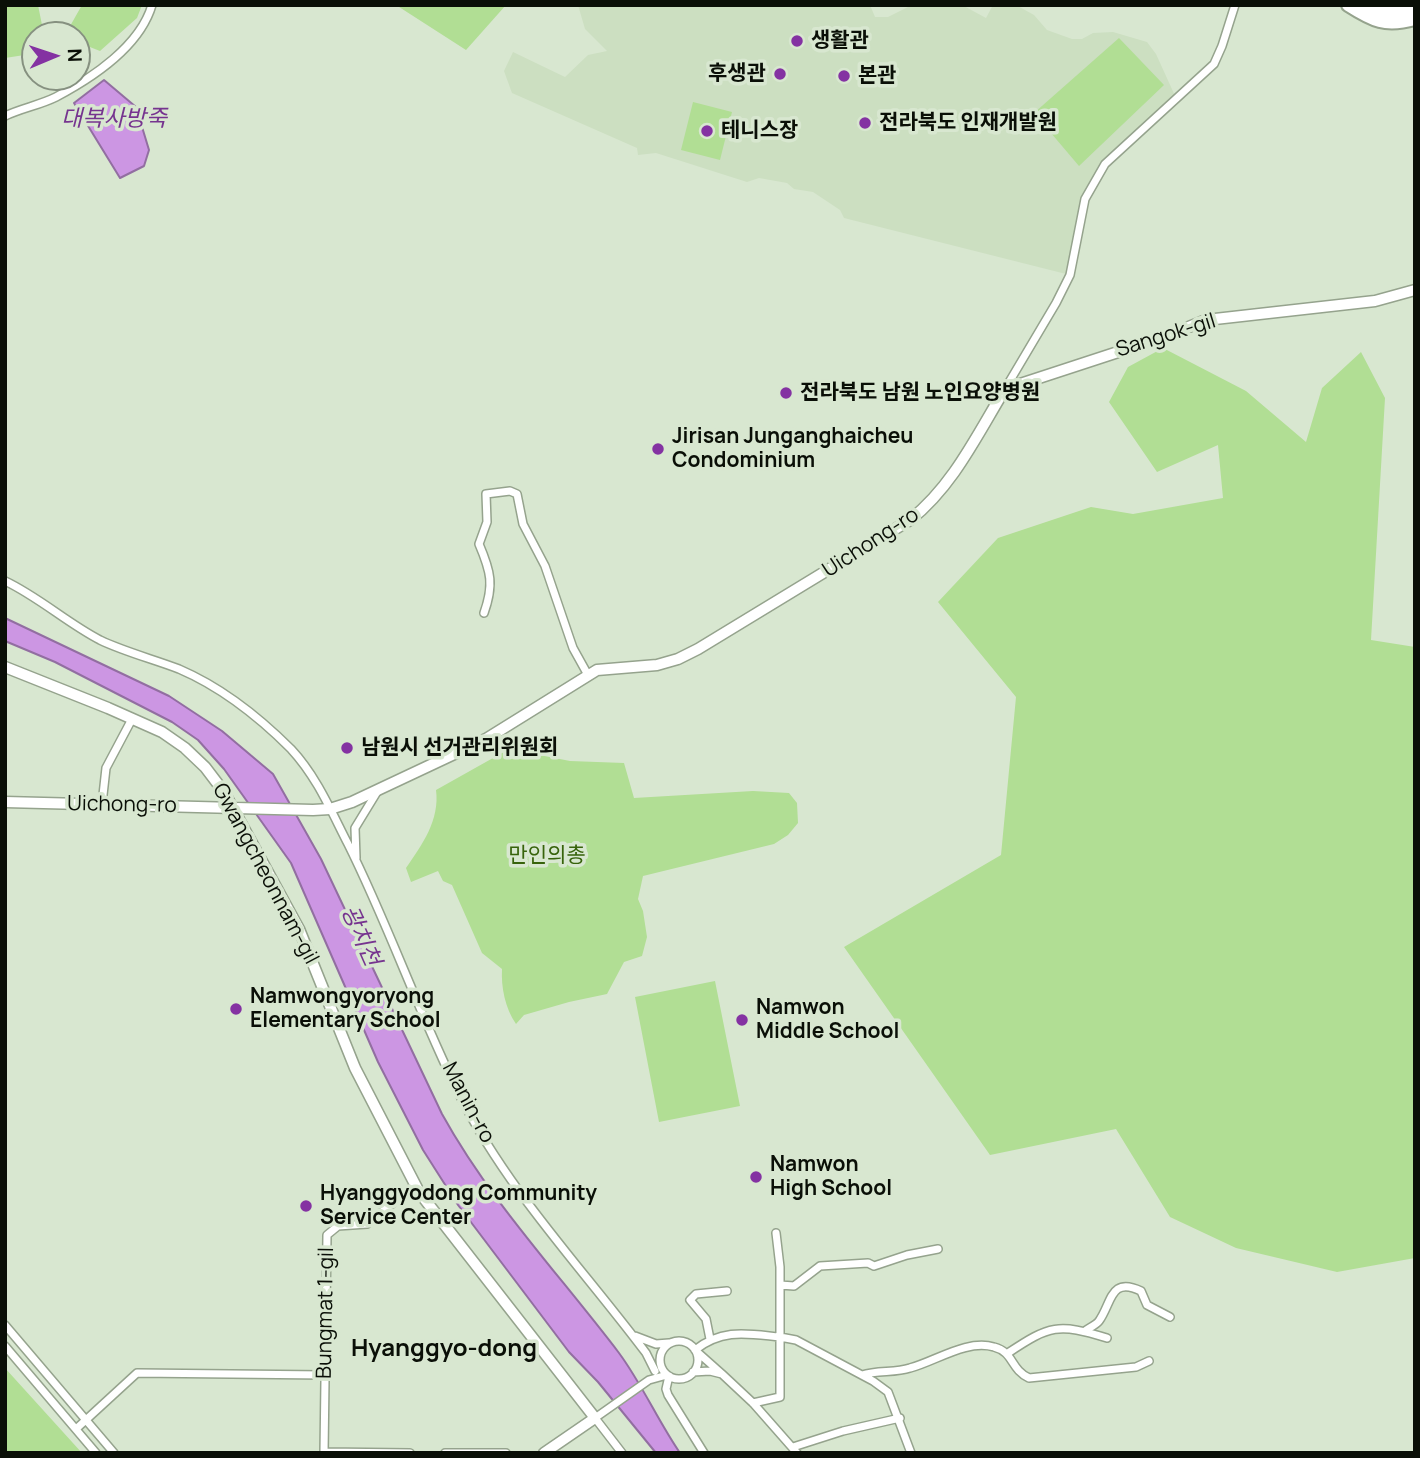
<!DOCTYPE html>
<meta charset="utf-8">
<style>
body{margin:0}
#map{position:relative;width:1420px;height:1458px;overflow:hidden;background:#d8e7d0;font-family:Manrope,sans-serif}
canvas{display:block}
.frame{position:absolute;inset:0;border:7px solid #0a0f07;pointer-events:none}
.north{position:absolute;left:21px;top:21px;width:70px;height:70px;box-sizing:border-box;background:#d8e7d0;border:2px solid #869180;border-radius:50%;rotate:88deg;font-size:19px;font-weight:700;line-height:28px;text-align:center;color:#0a0f07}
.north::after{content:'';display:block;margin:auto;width:24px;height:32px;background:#8432a2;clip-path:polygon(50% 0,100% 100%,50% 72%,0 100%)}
</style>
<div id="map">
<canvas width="1420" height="1458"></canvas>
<div class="frame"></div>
<div class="north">N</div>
</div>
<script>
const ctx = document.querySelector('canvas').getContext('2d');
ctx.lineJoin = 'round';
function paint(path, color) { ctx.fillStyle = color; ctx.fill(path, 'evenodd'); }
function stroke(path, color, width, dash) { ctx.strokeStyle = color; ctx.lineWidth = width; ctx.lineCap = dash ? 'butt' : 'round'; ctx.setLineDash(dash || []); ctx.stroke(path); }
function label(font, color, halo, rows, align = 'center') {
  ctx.font = font + ' Manrope,"Noto Sans KR",sans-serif'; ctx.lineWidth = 7; ctx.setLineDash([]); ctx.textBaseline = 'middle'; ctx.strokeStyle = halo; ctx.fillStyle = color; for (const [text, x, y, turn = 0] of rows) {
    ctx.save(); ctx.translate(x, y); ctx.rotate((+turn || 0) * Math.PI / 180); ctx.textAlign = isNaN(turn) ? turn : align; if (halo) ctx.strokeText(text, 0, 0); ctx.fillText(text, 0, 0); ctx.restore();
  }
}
paint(new Path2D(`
 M 578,5 L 870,5 L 875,17 L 888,17 L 912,5 L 962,5 L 986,18 L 993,5 L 1016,5 L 1034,15 L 1047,30 L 1072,39 L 1082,39 L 1093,33 L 1113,32 L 1147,42 L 1156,54 L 1176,98 L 1103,167 L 1085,199 L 1070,275 L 844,218 L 840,210 L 813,192 L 794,189 L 787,183 L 759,178 L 747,182 L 656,153 L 638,155 L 637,148 L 512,93 L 504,71 L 513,52 L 565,77 L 588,55 L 607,51 L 585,29 Z`), '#ccdfc1');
paint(new Path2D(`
 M 5,5 L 38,5 L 44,35 L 35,35 L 35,50 L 31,54 L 5,58 Z
 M 82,5 L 142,5 L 137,18 L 100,51 L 77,42 L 77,35 L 65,35 Z
 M 396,5 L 506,5 L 466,50 Z
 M 1119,38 L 1164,85 L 1079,166 L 1034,113 Z
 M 693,102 L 732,112 L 720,160 L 681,150 Z
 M 1163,348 L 1246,391 L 1306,442 L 1322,388 L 1361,352 L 1385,398 L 1371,640 L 1415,647 L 1415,1258 L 1337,1272 L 1236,1248 L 1170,1217 L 1116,1129 L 990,1155 L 844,947 L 1001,855 L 1016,697 L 938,602 L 998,538 L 1091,507 L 1133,514 L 1223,498 L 1218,445 L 1157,472 L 1109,402 L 1128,367 Z
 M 509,749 L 570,761 L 624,763 L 634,798 L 753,791 L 789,793 L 797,803 L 798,823 L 788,835 L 774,844 L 643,876 L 638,899 L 643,911 L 647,937 L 642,956 L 624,962 L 607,994 L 569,1002 L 524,1015 L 516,1024 C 505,1008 501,987 502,969 L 482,953 L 452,885 L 443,881 L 438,871 L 411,882 L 406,868 C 422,845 440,820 436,790 Z
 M 715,981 L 740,1106 L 659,1122 L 635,997 Z
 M 5,1368 L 82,1453 L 5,1453 Z`), '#b1de94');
const water = new Path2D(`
 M 104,80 L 136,107 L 149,150 L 144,166 L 120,178 L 74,103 Z
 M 5,618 L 169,696 L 222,731 L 273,774 L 321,859 L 442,1114 C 490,1201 559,1274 619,1353 C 642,1384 658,1421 680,1453 L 656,1453 L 598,1382 L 569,1352 L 458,1205 L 423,1150 L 378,1062 L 291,863 L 224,769 L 198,740 L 172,722 L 55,662 L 5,641 Z`);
paint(water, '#cc96e3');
stroke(water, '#926ea1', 2);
const street = new Path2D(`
 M 5,116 C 22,108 40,105 56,97 C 92,78 140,46 152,5
 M 1005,389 L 1056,303 L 1070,275 L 1085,199 L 1105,164 L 1214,64 L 1222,46 L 1235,5
 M 5,581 C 39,597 67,623 100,640 C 125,652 153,659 179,669 C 221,687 259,717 291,749 C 317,777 331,811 348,844 C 389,926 419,1014 460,1096 C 508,1191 583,1269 646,1353 L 655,1371
 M 484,613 C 494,585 491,572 479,544 L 487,522 L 486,494 L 510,491 L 517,494 L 523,524 L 545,566 L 573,648 L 588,675
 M 102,804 L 106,768 L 132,719
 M 356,858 L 355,828 L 377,792
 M 780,1285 L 794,1286 L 820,1266 L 868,1263 L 874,1266 L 907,1255 L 938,1249
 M 5,1325 L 114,1453
 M 1085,1331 C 1089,1328 1096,1325 1099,1321 C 1112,1303 1110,1276 1141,1291 L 1147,1305 L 1170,1317
 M 635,1336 L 656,1344 L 669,1343
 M 710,1339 L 706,1319 L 690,1300 L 696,1294 L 727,1291
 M660 1360a19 19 0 1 1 38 0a19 19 0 1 1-38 0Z
 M 5,1346 L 96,1453
 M 1008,1353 C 1050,1325 1058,1323 1107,1338
 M 693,1372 L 710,1371 L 722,1374 L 695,1350 C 723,1328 748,1334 780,1337 L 780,1267 L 776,1233
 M 722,1374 L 753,1403 L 797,1453
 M 862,1375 C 878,1370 895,1373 910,1368 C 936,1361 967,1339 994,1347 C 1014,1352 1010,1369 1029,1378 L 1136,1367 L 1149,1361
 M 669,1376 L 666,1389 L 668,1395 L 704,1453
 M 753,1403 L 780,1397 L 780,1337 L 796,1340 L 873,1381 L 888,1392 L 911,1453
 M 76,1429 L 137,1373 L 325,1375
 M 793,1447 L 843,1431 L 900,1418
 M 324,1452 L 410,1453
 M 324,1453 L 327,1235 L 338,1226 L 367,1224 L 415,1185
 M 445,1453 L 506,1453
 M 622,1453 L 595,1418 L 649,1380 L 667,1375`);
const secondary = new Path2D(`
 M 5,667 L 108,708 L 162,732 L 185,748 L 205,767 L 224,792 L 299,929 L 355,1068 L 419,1192 L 595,1418 L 544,1453
 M 5,802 L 313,810 L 330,809 L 352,802 L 486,739 L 597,670 L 657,665 L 678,659 L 698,649 L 910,520 C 953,486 977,435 1005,389 L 1164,337 L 1206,320 L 1375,301 L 1415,290`);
const highway = new Path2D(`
 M 1348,5 C 1373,21 1385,27 1415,19
 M 1364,5 L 1389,13 L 1415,7`);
stroke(street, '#95a38d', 10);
stroke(secondary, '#95a38d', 13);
stroke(highway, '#95a38d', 16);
stroke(street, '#fff', 7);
stroke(secondary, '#fff', 10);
stroke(highway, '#fff', 12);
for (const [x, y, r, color] of [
 [797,41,7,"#8432a2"],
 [780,74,7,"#8432a2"],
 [844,76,7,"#8432a2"],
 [865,123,7,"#8432a2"],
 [707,131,7,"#8432a2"],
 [786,393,7,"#8432a2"],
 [658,449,7,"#8432a2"],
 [347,748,7,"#8432a2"],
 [236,1009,7,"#8432a2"],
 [742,1020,7,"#8432a2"],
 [756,1177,7,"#8432a2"],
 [306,1206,7,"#8432a2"]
]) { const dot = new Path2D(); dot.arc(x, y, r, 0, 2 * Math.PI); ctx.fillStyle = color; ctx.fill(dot); stroke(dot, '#d8e7d0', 2.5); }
label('bold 21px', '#0a0f07', '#d8e7d0', [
 ["생활관",811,41],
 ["후생관",766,74,"right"],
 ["본관",858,76],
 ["전라북도 인재개발원",879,123],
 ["테니스장",721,131],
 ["전라북도 남원 노인요양병원",800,393],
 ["Jirisan Junganghaicheu",672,437],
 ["Condominium",672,461],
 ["남원시 선거관리위원회",361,748],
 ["Namwongyoryong",250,997],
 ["Elementary School",250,1021],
 ["Namwon",756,1008],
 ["Middle School",756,1032],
 ["Namwon",770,1165],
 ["High School",770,1189],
 ["Hyanggyodong Community",320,1194],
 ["Service Center",320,1218]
], 'left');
label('21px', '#0a0f07', '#d8e7d0', [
 ["Sangok-gil",1166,336,-17],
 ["Uichong-ro",871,543,-33],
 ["Uichong-ro",122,805,1],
 ["Gwangcheonnam-gil",265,874,62],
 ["Manin-ro",468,1103,62],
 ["Bungmat 1-gil",326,1313,-89]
]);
label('21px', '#37630b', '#d8e7d0', [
 ["만인의총",547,856]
]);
label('italic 23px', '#76348f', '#d8e7d0', [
 ["대복사방죽",114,120],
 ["광치천",360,936,66]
]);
label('bold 24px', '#0a0f07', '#d8e7d0', [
 ["Hyanggyo-dong",444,1349]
]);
</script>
